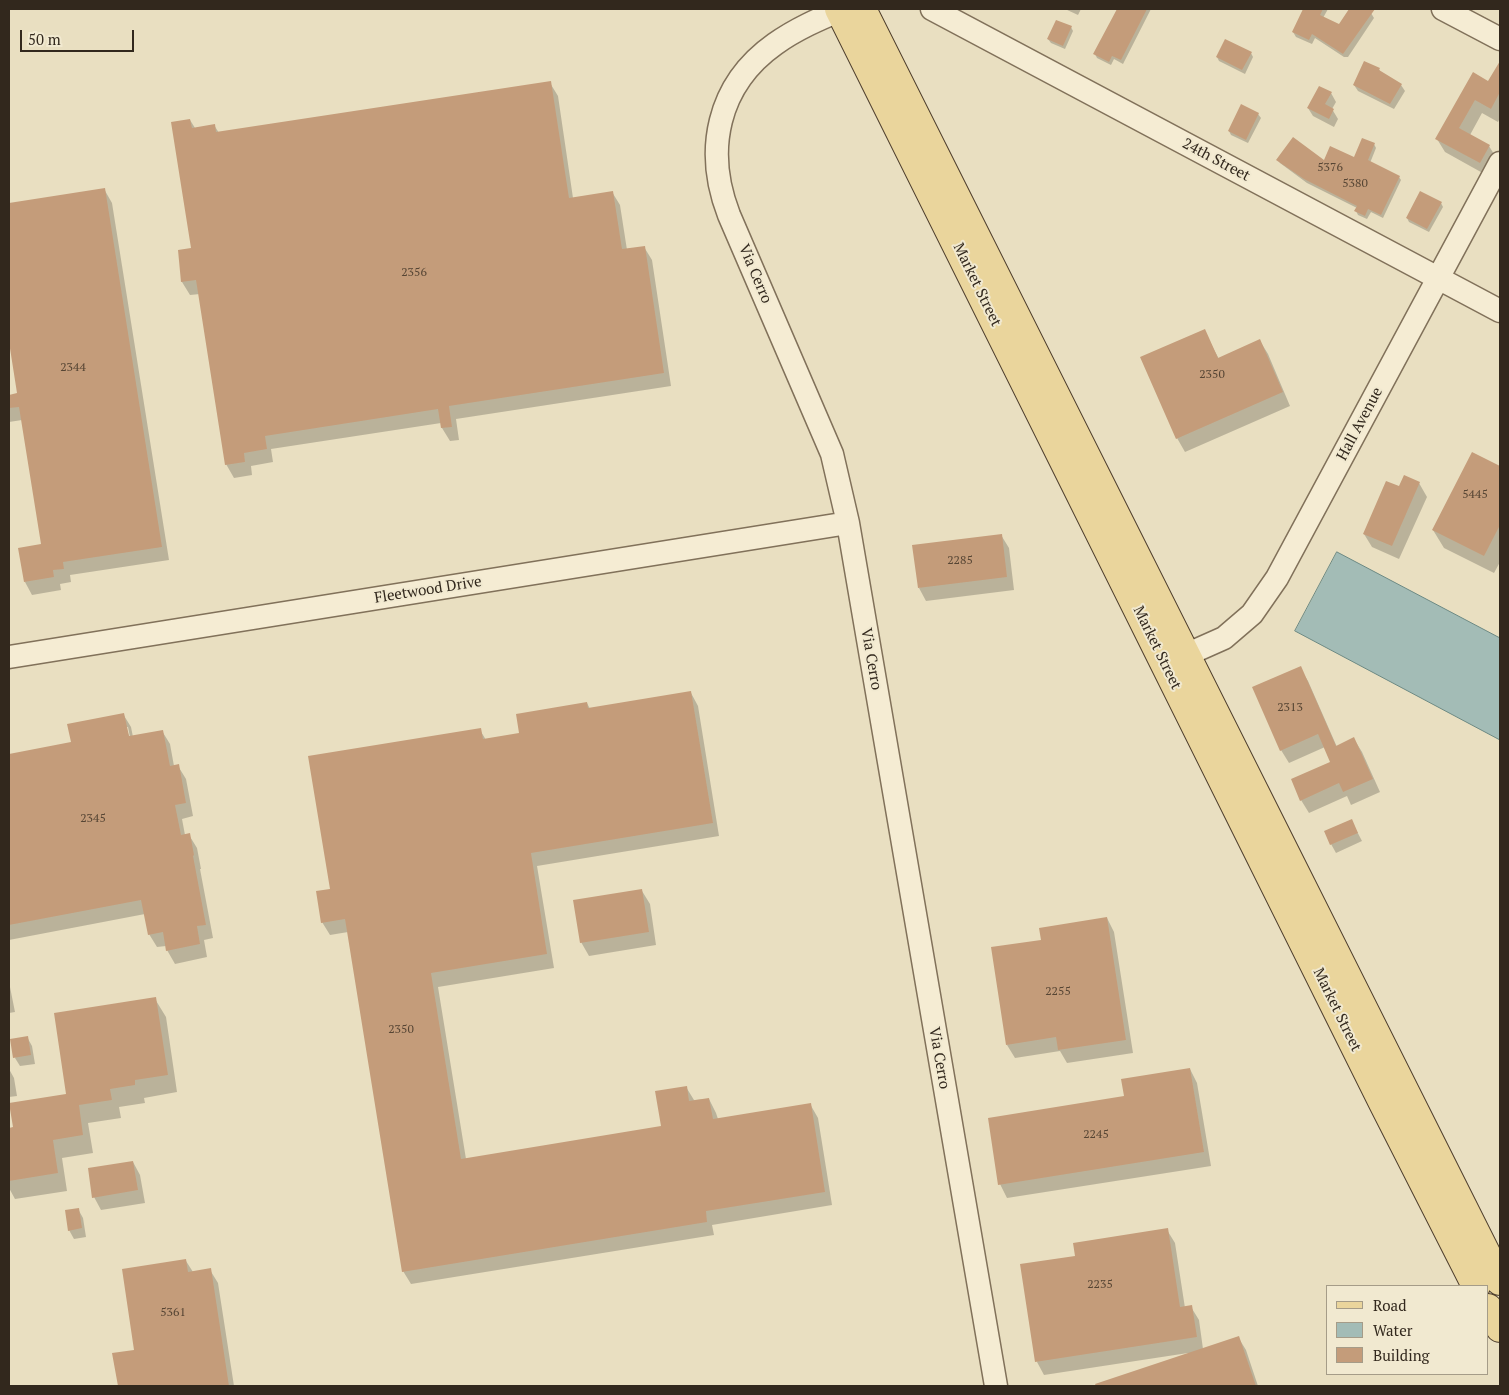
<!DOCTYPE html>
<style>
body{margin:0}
#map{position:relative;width:1509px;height:1395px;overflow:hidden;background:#e9dfc1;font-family:"PT Serif",serif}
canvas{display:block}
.frame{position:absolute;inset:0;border:10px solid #32281d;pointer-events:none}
.legend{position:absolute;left:1326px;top:1285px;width:162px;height:90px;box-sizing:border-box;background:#f1e9d0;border:1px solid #a59c88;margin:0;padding:6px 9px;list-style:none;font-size:15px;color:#32281d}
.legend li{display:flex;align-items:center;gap:10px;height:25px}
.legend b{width:25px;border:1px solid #a59c88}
.scale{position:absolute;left:20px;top:30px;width:114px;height:22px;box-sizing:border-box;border:2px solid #32281d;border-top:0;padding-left:6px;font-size:15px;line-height:18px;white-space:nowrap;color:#32281d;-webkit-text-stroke:4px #f1e9d0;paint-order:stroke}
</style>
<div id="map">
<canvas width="1509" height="1395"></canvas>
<div class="frame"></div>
<ul class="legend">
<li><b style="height:6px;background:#ead59c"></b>Road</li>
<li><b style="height:14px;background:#a3bcb6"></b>Water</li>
<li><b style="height:14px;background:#c49c7a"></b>Building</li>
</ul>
<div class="scale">50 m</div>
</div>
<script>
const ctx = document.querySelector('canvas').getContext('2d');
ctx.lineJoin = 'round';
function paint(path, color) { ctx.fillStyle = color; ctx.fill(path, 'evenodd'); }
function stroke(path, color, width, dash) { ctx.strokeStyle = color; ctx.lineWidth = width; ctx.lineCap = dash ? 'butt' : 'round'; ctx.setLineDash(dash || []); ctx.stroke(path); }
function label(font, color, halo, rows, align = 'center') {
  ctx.font = font + ' "PT Serif",serif'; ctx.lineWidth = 4; ctx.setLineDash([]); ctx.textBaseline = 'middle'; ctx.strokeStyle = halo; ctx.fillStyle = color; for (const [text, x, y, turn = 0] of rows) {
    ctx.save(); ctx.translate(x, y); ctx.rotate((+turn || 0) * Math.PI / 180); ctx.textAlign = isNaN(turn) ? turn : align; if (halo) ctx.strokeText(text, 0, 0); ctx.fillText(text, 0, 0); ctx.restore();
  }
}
const water = new Path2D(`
 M 1337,552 L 1500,638 L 1500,740 L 1295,631 Z`);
paint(water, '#a3bcb6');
stroke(water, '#6c8983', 1);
paint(new Path2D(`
 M 1065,9 L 1081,9 L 1078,15 Z
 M 1118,9 L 1130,9 L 1133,10 L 1133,9 L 1151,9 L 1123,64 L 1114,59 L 1111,65 L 1097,58 L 1095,54 Z
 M 1304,9 L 1328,9 L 1323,18 L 1339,26 L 1351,9 L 1365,9 L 1371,13 L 1374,18 L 1348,57 L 1344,57 L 1315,38 L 1312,44 L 1296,37 L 1293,32 Z
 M 1071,27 L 1073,31 L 1065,49 L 1051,43 L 1048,39 Z
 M 1251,53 L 1253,57 L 1245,74 L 1219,61 L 1217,57 Z
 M 1379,69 L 1381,73 L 1401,85 L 1405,91 L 1394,109 L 1358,91 L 1354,85 Z
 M 1495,72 L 1500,75 L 1500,118 L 1498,122 L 1482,113 L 1470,135 L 1489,146 L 1497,159 L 1488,176 L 1445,152 L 1437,139 L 1488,83 Z
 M 550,83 L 558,96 L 573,198 L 612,192 L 620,205 L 627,250 L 644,247 L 652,260 L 671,386 L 456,419 L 459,440 L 450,441 L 442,428 L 441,423 L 271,449 L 273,462 L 251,466 L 252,475 L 234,478 L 226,464 L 200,294 L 190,295 L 182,282 L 179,251 L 192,249 L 190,120 L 195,128 L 214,125 L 219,133 Z
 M 1331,93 L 1336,102 L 1332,109 L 1338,119 L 1334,127 L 1313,116 L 1308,108 Z
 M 1242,106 L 1258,114 L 1261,118 L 1248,143 L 1231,135 L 1229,131 Z
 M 1374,144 L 1376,148 L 1370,163 L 1399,177 L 1401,180 L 1383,218 L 1371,212 L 1367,219 L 1358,215 L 1356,211 L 1357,208 L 1307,183 L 1280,163 L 1278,160 L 1324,161 L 1355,159 Z
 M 104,189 L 112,203 L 169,560 L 70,575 L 71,582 L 60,584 L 61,590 L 32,595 L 25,582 L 42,545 L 22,420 L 9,422 L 9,396 L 18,394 L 9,334 L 9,204 Z
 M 1441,203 L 1443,207 L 1429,232 L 1409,222 L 1407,218 Z
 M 1204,331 L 1219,359 L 1260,341 L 1268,354 L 1290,406 L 1185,452 L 1177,438 Z
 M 1473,453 L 1500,467 L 1500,562 L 1494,573 L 1444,548 L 1433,530 Z
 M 1419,483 L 1427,497 L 1399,559 L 1372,547 L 1364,534 Z
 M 1001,535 L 1009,548 L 1014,590 L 926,601 L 919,588 Z
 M 1300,668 L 1308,681 L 1337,747 L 1354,739 L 1362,752 L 1380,792 L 1351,805 L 1347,796 L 1309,813 L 1301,800 L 1332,762 L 1325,747 L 1289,763 L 1281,750 Z
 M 691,693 L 698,706 L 719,836 L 537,866 L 554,968 L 438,987 L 466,1159 L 663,1127 L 686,1087 L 694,1100 L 709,1099 L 716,1113 L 718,1119 L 810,1104 L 818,1118 L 832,1205 L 712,1225 L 714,1235 L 411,1284 L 403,1271 L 348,932 L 330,935 L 322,922 L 331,890 L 480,730 L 486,740 L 520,734 L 587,703 L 590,709 Z
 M 123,714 L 131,727 L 133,737 L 162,731 L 170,744 L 174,766 L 178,766 L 186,779 L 193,816 L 182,819 L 185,835 L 189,835 L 197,848 L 201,869 L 200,869 L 213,938 L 204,940 L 207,957 L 175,964 L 167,950 L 166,946 L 157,947 L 149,934 L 145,914 L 9,940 L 9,755 L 72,743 ZM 126,727 L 128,727 L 131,742 Z
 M 1351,820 L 1362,841 L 1336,853 L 1331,844 Z
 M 642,891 L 650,904 L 656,945 L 589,956 L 581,942 Z
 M 1107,918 L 1114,932 L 1133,1053 L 1067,1063 L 1060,1051 L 1015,1058 L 1007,1045 Z
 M 9,982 L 15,1012 L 9,1013 Z
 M 155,999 L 166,1017 L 177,1092 L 144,1098 L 145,1103 L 119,1107 L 121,1118 L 88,1123 L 93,1153 L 62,1158 L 67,1191 L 15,1199 L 9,1188 L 9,1129 L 14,1128 L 68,1095 Z
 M 27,1037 L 32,1046 L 35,1064 L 20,1066 L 15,1058 Z
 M 9,1069 L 14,1078 L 17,1096 L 9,1097 Z
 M 1190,1069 L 1197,1083 L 1211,1166 L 1007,1198 L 1000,1184 L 1125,1097 Z
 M 133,1162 L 140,1175 L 145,1203 L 101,1210 L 94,1197 Z
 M 78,1209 L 83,1218 L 86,1237 L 74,1239 L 69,1230 Z
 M 1167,1230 L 1175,1243 L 1185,1308 L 1191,1307 L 1199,1320 L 1203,1349 L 1238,1337 L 1246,1350 L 1258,1386 L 1114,1386 L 1112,1380 L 1188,1354 L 1188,1353 L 1044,1375 L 1037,1362 L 1076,1257 Z
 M 186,1261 L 193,1272 L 210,1270 L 218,1283 L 234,1386 L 119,1386 L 114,1354 L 136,1351 Z`), '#0003');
paint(new Path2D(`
 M 1117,9 L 1147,9 L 1121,60 L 1112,56 L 1109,62 L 1093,54 Z
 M 1303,9 L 1323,9 L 1320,15 L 1339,24 L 1349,9 L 1375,9 L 1343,54 L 1312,34 L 1309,40 L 1292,32 Z
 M 1056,20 L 1072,26 L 1063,46 L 1047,39 Z
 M 1225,39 L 1252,52 L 1242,70 L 1216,57 Z
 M 1364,61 L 1380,68 L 1379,70 L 1402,84 L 1390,104 L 1353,85 Z
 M 1500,61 L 1500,92 L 1491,109 L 1475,100 L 1459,128 L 1490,145 L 1480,163 L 1435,139 L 1473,72 L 1488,81 Z
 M 551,81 L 569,198 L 613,191 L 622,249 L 645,246 L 664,373 L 449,406 L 452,427 L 441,428 L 438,409 L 265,436 L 267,449 L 244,453 L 245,462 L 225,465 L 196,280 L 181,282 L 178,250 L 191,248 L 171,122 L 190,119 L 192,128 L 215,124 L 216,132 Z
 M 1319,86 L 1332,92 L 1325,104 L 1334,109 L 1329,119 L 1307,108 Z
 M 1241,104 L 1259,113 L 1246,140 L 1228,131 Z
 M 1293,137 L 1324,160 L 1330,146 L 1354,157 L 1362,138 L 1375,143 L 1368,160 L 1400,176 L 1381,215 L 1368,209 L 1365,216 L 1354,211 L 1357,206 L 1304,179 L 1276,160 Z
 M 105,188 L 162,547 L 63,562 L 64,569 L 53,570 L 54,577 L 24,582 L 18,548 L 41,544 L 19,407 L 9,408 L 9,395 L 17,393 L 9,342 L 9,203 Z
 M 1420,191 L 1442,202 L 1427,229 L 1406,218 Z
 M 1205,329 L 1218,358 L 1260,339 L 1283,392 L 1176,439 L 1140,357 Z
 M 1472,452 L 1500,466 L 1500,525 L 1484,556 L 1432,530 Z
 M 1404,475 L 1420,482 L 1392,546 L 1363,534 L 1386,481 L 1399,486 Z
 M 1002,534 L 1007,577 L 918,588 L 912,545 Z
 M 1301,666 L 1336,746 L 1354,737 L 1373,779 L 1343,792 L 1339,783 L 1300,801 L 1291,779 L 1330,762 L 1318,734 L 1280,751 L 1252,687 Z
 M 691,691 L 713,823 L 531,853 L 547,954 L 431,973 L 461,1159 L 661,1126 L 655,1091 L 687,1086 L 689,1101 L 709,1098 L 713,1119 L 811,1103 L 825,1192 L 706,1211 L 707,1222 L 402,1272 L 345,919 L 321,923 L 316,891 L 330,889 L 308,756 L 481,728 L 483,739 L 519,733 L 516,714 L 587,702 L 588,708 Z
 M 124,713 L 129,736 L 163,730 L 170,766 L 179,764 L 186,803 L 175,805 L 181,835 L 190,833 L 194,855 L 193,856 L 206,925 L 197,926 L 200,944 L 166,951 L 163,932 L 148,935 L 141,900 L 9,925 L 9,754 L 71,742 L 67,724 Z
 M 1352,819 L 1358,833 L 1330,845 L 1324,831 Z
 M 642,889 L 649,932 L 580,943 L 573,900 Z
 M 1107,917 L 1126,1040 L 1058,1050 L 1056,1037 L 1006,1045 L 991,947 L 1041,940 L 1039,928 Z
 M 156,997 L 168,1075 L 135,1080 L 135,1085 L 110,1089 L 112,1100 L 79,1105 L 83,1135 L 53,1140 L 58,1173 L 9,1181 L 9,1128 L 13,1127 L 9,1103 L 66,1094 L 54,1013 Z
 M 28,1036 L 31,1055 L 13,1058 L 10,1039 Z
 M 1190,1068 L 1204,1152 L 998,1185 L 988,1118 L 1124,1096 L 1121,1079 Z
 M 133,1161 L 138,1190 L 92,1198 L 88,1168 Z
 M 79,1208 L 82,1228 L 68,1231 L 65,1210 Z
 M 1168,1228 L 1180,1307 L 1192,1305 L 1197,1337 L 1035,1362 L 1020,1264 L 1075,1256 L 1073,1243 Z
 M 186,1259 L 188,1272 L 211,1268 L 229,1386 L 118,1386 L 112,1353 L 134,1350 L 122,1269 Z
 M 1239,1336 L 1256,1386 L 1096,1386 L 1095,1384 Z`), '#c49c7a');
const minor = new Path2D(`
 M 843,9 C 819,19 796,29 775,44 C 717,85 704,151 729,215 L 832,454 L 848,523 L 996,1386
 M 932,9 L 1500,311
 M 1443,9 L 1500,39
 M 9,657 L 848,523
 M 1170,662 L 1224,638 L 1252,614 L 1277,578 L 1500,163`);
const major = new Path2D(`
 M 839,9 L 1383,1103 L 1476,1286
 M 862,9 L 1500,1281
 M 1488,1308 L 1500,1328`);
stroke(minor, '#81715a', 25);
stroke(major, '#4f3f2e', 30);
stroke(minor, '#f5ecd3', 22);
stroke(major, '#ead59c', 28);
label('12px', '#564534', null, [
 ["5376",1330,168],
 ["5380",1355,184],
 ["2356",414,273],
 ["2344",73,368],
 ["2350",1212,375],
 ["5445",1475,495],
 ["2285",960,561],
 ["2313",1290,708],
 ["2345",93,819],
 ["2255",1058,992],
 ["2350",401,1030],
 ["2245",1096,1135],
 ["2235",1100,1285],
 ["5361",173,1313]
]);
label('15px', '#32281d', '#f1e9d0', [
 ["24th Street",1216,160,28],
 ["Via Cerro",755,274,67],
 ["Market Street",977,285,64],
 ["Hall Avenue",1360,424,-62],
 ["Fleetwood Drive",428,590,-9],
 ["Market Street",1157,648,64],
 ["Via Cerro",871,659,80],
 ["Market Street",1337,1010,64],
 ["Via Cerro",939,1058,80]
]);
</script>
